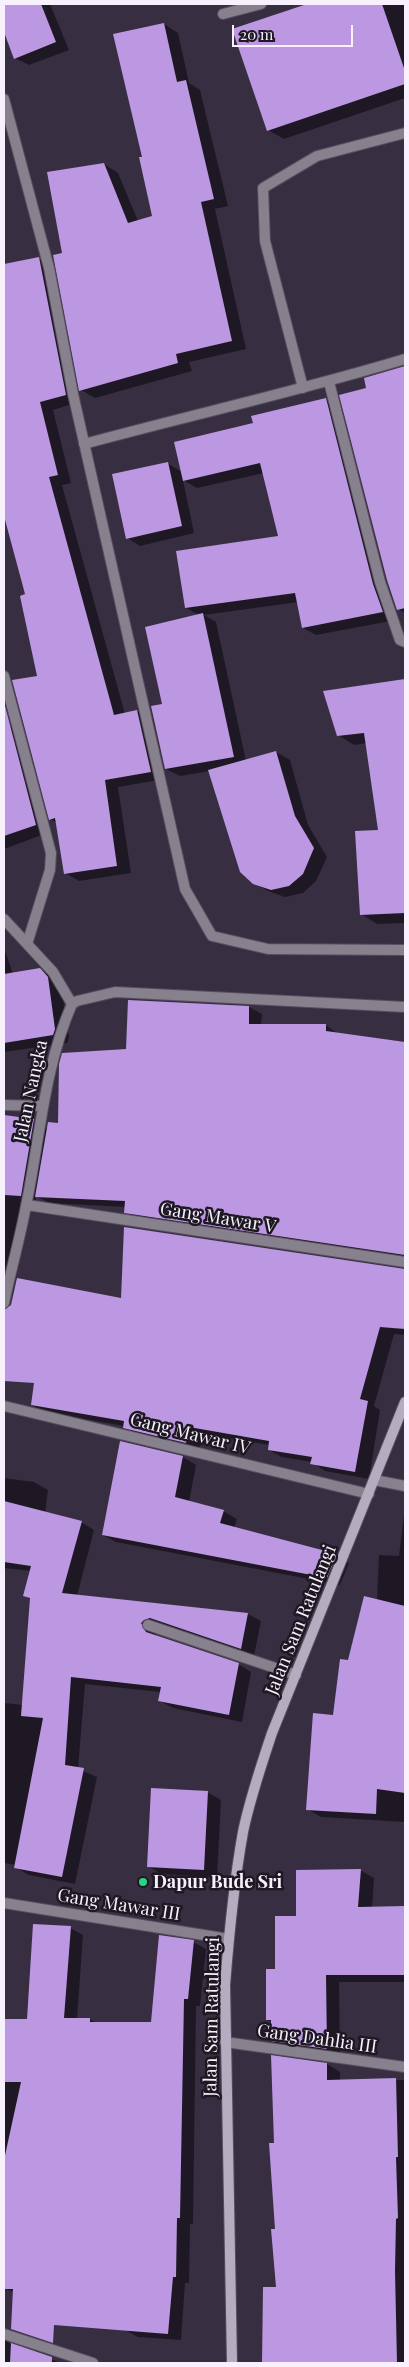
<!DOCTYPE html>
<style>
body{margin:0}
#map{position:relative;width:409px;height:2367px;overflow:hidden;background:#382e42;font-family:"Playfair Display",serif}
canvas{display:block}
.frame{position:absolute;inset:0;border:5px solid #f7f1fe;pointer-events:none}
.scale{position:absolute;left:232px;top:25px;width:121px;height:22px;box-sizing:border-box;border:2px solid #f7f1fe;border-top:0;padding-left:6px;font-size:15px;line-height:18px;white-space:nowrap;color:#f7f1fe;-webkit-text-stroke:4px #1d1822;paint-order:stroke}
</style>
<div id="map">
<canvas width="409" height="2367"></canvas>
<div class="frame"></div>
<div class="scale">20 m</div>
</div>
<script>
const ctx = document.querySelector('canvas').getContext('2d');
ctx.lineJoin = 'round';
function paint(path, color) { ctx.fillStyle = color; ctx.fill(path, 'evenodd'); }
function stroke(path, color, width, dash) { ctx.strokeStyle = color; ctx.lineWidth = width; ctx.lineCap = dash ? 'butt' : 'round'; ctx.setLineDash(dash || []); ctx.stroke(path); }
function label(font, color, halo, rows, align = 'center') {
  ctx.font = font + ' "Playfair Display",serif'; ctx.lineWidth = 5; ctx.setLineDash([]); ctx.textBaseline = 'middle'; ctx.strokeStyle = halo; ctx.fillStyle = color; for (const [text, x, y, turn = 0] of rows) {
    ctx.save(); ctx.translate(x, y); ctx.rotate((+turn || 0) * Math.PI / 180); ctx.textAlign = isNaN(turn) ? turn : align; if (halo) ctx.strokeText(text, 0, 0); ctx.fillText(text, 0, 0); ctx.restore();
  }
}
paint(new Path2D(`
 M 4,4 L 50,4 L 69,50 L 29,65 L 15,58 L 4,28 Z
 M 311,4 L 405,4 L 405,98 L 284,139 L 268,130 L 234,30 Z
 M 164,24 L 178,33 L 189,83 L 200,90 L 228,206 L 215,209 L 246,349 L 189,362 L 192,371 L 95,398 L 81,390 L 63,254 L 104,164 L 118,173 L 138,221 L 153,217 L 143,158 Z
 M 39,259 L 53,267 L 79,402 L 53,410 L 71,483 L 62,485 L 125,714 L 137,711 L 151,719 L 165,779 L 118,787 L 131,873 L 79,881 L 65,873 L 57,823 L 50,819 L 38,677 L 27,595 L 6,518 L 4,518 L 4,266 Z
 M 405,367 L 405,613 L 398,609 L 365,379 Z
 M 326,399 L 339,407 L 386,592 L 396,620 L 316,635 L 303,628 L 298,602 L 204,615 L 216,622 L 246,761 L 276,752 L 290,760 L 308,825 L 327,857 L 316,881 L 303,893 L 285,897 L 268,891 L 254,883 L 210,771 L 180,776 L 166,769 L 163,705 L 199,615 L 186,608 L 280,537 L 264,473 L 197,488 L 183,480 L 194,533 L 140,546 L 127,538 L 167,463 L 182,472 L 254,424 Z
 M 405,680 L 405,923 L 377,924 L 361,914 L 380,831 L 367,743 L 354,745 L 338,735 L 324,692 Z
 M 10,726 L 24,734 L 50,832 L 4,849 L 4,728 Z
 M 4,948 L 13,974 L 40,970 L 54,978 L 61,985 L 69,1037 L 67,1043 L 4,1052 Z
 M 249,1007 L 262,1014 L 261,1025 L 326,1025 L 338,1034 L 405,1042 L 405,1260 L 138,1219 L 126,1212 L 126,1207 L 49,1203 L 36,1196 L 35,1204 L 28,1203 L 16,1279 L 4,1277 L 4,1116 L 34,1121 L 48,1129 L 59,1125 L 127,1050 Z
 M 405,1270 L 405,1335 L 394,1334 L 374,1406 L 380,1410 L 369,1479 L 325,1471 L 312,1462 L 282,1457 L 269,1450 L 270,1445 L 202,1434 L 199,1450 L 138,1435 L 124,1426 L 45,1412 L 32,1405 L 122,1299 Z
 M 121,1443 L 183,1457 L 196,1465 L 189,1502 L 223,1511 L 237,1519 L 234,1528 L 336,1555 L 349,1563 L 340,1585 L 116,1542 L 103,1535 Z
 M 4,1478 L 34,1482 L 48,1490 L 45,1513 L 81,1522 L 94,1530 L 77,1596 L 248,1614 L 261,1621 L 254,1656 L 154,1631 L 157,1637 L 238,1664 L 251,1672 L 242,1722 L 173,1708 L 160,1701 L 161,1692 L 85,1684 L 78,1769 L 97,1777 L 75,1884 L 29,1875 L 15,1867 L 16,1865 L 4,1863 L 4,1703 L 23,1705 L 31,1599 L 25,1596 L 31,1571 L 4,1568 Z
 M 405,1507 L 405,1822 L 321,1817 L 307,1809 L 349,1661 L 377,1601 L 379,1555 L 399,1556 Z
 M 207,1792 L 221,1800 L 217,1877 L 161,1874 L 148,1866 Z
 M 360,1870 L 374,1878 L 372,1908 L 405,1908 L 405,1982 L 339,1982 L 340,2056 L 286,2049 L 272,2041 L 272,2022 L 267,2020 L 276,1970 L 298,1917 Z
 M 70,1928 L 83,1935 L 77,2019 L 89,2019 L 97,2023 L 153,2023 L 193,1942 L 206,1949 L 200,2006 L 196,2006 L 193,2224 L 190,2224 L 189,2283 L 185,2283 L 181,2340 L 138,2337 L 125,2330 L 127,2318 L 4,2289 L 4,2020 L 28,2020 Z
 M 327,2064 L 340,2072 L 340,2081 L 405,2080 L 405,2363 L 264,2363 L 264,2288 L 278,2288 L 275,2144 Z
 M 4,2339 L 12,2345 L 61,2363 L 4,2363 Z`), '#0007');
paint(new Path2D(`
 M 4,4 L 41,4 L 56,42 L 14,59 L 4,32 Z
 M 307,4 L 382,4 L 405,71 L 405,84 L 267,131 L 232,29 Z
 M 164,23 L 177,82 L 186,80 L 214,199 L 201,202 L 232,341 L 176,354 L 178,363 L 79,391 L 53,255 L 62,253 L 47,172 L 104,163 L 128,223 L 152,216 L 139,157 L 142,157 L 113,34 Z
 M 39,257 L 66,395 L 40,402 L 58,475 L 49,477 L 114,715 L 137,710 L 151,772 L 105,780 L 117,866 L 64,874 L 55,818 L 49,820 L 12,680 L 37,676 L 20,596 L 25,594 L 4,516 L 4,264 Z
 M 405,366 L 405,608 L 397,610 L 387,580 L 339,395 L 366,388 L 364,378 Z
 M 326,398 L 373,584 L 383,612 L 302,628 L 295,593 L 185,608 L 176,551 L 278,536 L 260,463 L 183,481 L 174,442 L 253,423 L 251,416 Z
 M 168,462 L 182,526 L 126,539 L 112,474 Z
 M 203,613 L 234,757 L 165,769 L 151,706 L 162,704 L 145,627 Z
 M 405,679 L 405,913 L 360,915 L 355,831 L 378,830 L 364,733 L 337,736 L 323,691 Z
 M 4,702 L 36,825 L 4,836 Z
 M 276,751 L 295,816 L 314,848 L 303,874 L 289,886 L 271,890 L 253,884 L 240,872 L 208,770 Z
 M 40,968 L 48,977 L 55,1029 L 53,1035 L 4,1043 L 4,974 Z
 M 128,1000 L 249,1006 L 249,1024 L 326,1024 L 326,1031 L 405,1042 L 405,1255 L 124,1213 L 125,1201 L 35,1197 L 48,1122 L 58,1123 L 59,1064 L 62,1053 L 126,1049 Z
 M 4,1115 L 34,1119 L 21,1196 L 4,1195 Z
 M 124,1227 L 405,1269 L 405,1329 L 380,1327 L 360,1399 L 368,1401 L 355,1472 L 310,1464 L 312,1457 L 268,1450 L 269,1441 L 189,1427 L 186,1443 L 123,1428 L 124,1421 L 31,1405 L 34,1383 L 4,1381 L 4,1310 L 11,1305 L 17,1278 L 121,1298 Z
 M 120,1441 L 183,1456 L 175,1497 L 224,1510 L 220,1523 L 337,1554 L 327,1578 L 102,1535 Z
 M 4,1501 L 82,1521 L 62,1593 L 248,1613 L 241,1649 L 150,1618 L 144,1620 L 141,1623 L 146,1632 L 239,1663 L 229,1715 L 158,1701 L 161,1687 L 71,1677 L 65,1765 L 84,1768 L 62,1877 L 14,1868 L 43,1718 L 21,1716 L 30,1598 L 23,1596 L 31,1566 L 4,1562 Z
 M 364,1596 L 405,1606 L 405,1793 L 377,1789 L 376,1814 L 306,1810 L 313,1713 L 333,1715 L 340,1659 L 348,1660 Z
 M 151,1788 L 208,1791 L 204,1870 L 147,1867 Z
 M 361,1869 L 358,1907 L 405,1906 L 405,1975 L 326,1975 L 327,2049 L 271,2041 L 271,2020 L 266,2020 L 266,1969 L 275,1969 L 275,1916 L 296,1916 L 296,1870 Z
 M 33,1924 L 71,1926 L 64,2018 L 90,2018 L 90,2022 L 151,2022 L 159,1935 L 194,1940 L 188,1999 L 184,1999 L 180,2218 L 177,2218 L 176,2277 L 173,2277 L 168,2334 L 54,2325 L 53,2343 L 11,2329 L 13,2289 L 4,2289 L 4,2160 L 21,2082 L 4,2082 L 4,2019 L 27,2019 Z
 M 271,2055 L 327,2063 L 327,2080 L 396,2078 L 398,2157 L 396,2157 L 398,2218 L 396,2219 L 395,2271 L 397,2363 L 262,2363 L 263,2287 L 276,2287 L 271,2229 L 275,2229 L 269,2143 L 274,2143 Z
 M 11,2343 L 52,2357 L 52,2363 L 10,2363 Z`), '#bc97e2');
const lane = new Path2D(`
 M 223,14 L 261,4`);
const street = new Path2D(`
 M 4,99 L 49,268 L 73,394 L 185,889 L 212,936 L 268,949 L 405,950
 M 329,382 L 380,582 L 400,640 L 405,642
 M 303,388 L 265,241 L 263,188 L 317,156 L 405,133
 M 84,444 C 191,415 299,391 405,359
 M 4,676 L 51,853 L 50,870 L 27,944
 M 4,919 L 53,972 L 72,1004
 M 72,1004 L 77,1001 L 115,992 L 405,1007
 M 4,1105 L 43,1106
 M 27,1205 L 405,1262
 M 4,1303 C 11,1270 20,1238 26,1206 C 40,1138 44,1068 72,1004
 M 4,1406 L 369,1494
 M 374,1480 L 405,1486
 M 148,1625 L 296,1675
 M 4,1903 L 229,1939
 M 225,2042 L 405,2067
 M 4,2334 L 93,2363`);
const secondary = new Path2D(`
 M 232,2363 L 225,1985 C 229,1934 234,1882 243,1832 C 250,1798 261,1766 272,1733 L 405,1402`);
stroke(lane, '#574d60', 12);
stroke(street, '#574d60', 12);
stroke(secondary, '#574d60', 12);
stroke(lane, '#86818c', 10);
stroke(street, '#86818c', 10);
stroke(secondary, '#b5adbf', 10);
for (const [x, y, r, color] of [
 [143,1882,5,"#26d886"]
]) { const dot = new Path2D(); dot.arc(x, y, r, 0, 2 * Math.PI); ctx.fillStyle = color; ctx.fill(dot); stroke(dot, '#1d1822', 2); }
label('18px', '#f7f1fe', '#1d1822', [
 ["Jalan Nangka",31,1091,-78],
 ["Gang Mawar V",218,1218,9],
 ["Gang Mawar IV",190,1434,14],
 ["Jalan Sam Ratulangi",301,1620,-68],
 ["Gang Mawar III",119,1905,9],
 ["Jalan Sam Ratulangi",212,2017,-89],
 ["Gang Dahlia III",317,2039,8]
]);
label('bold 18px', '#f7f1fe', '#1d1822', [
 ["Dapur Bude Sri",153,1882]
], 'left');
</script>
